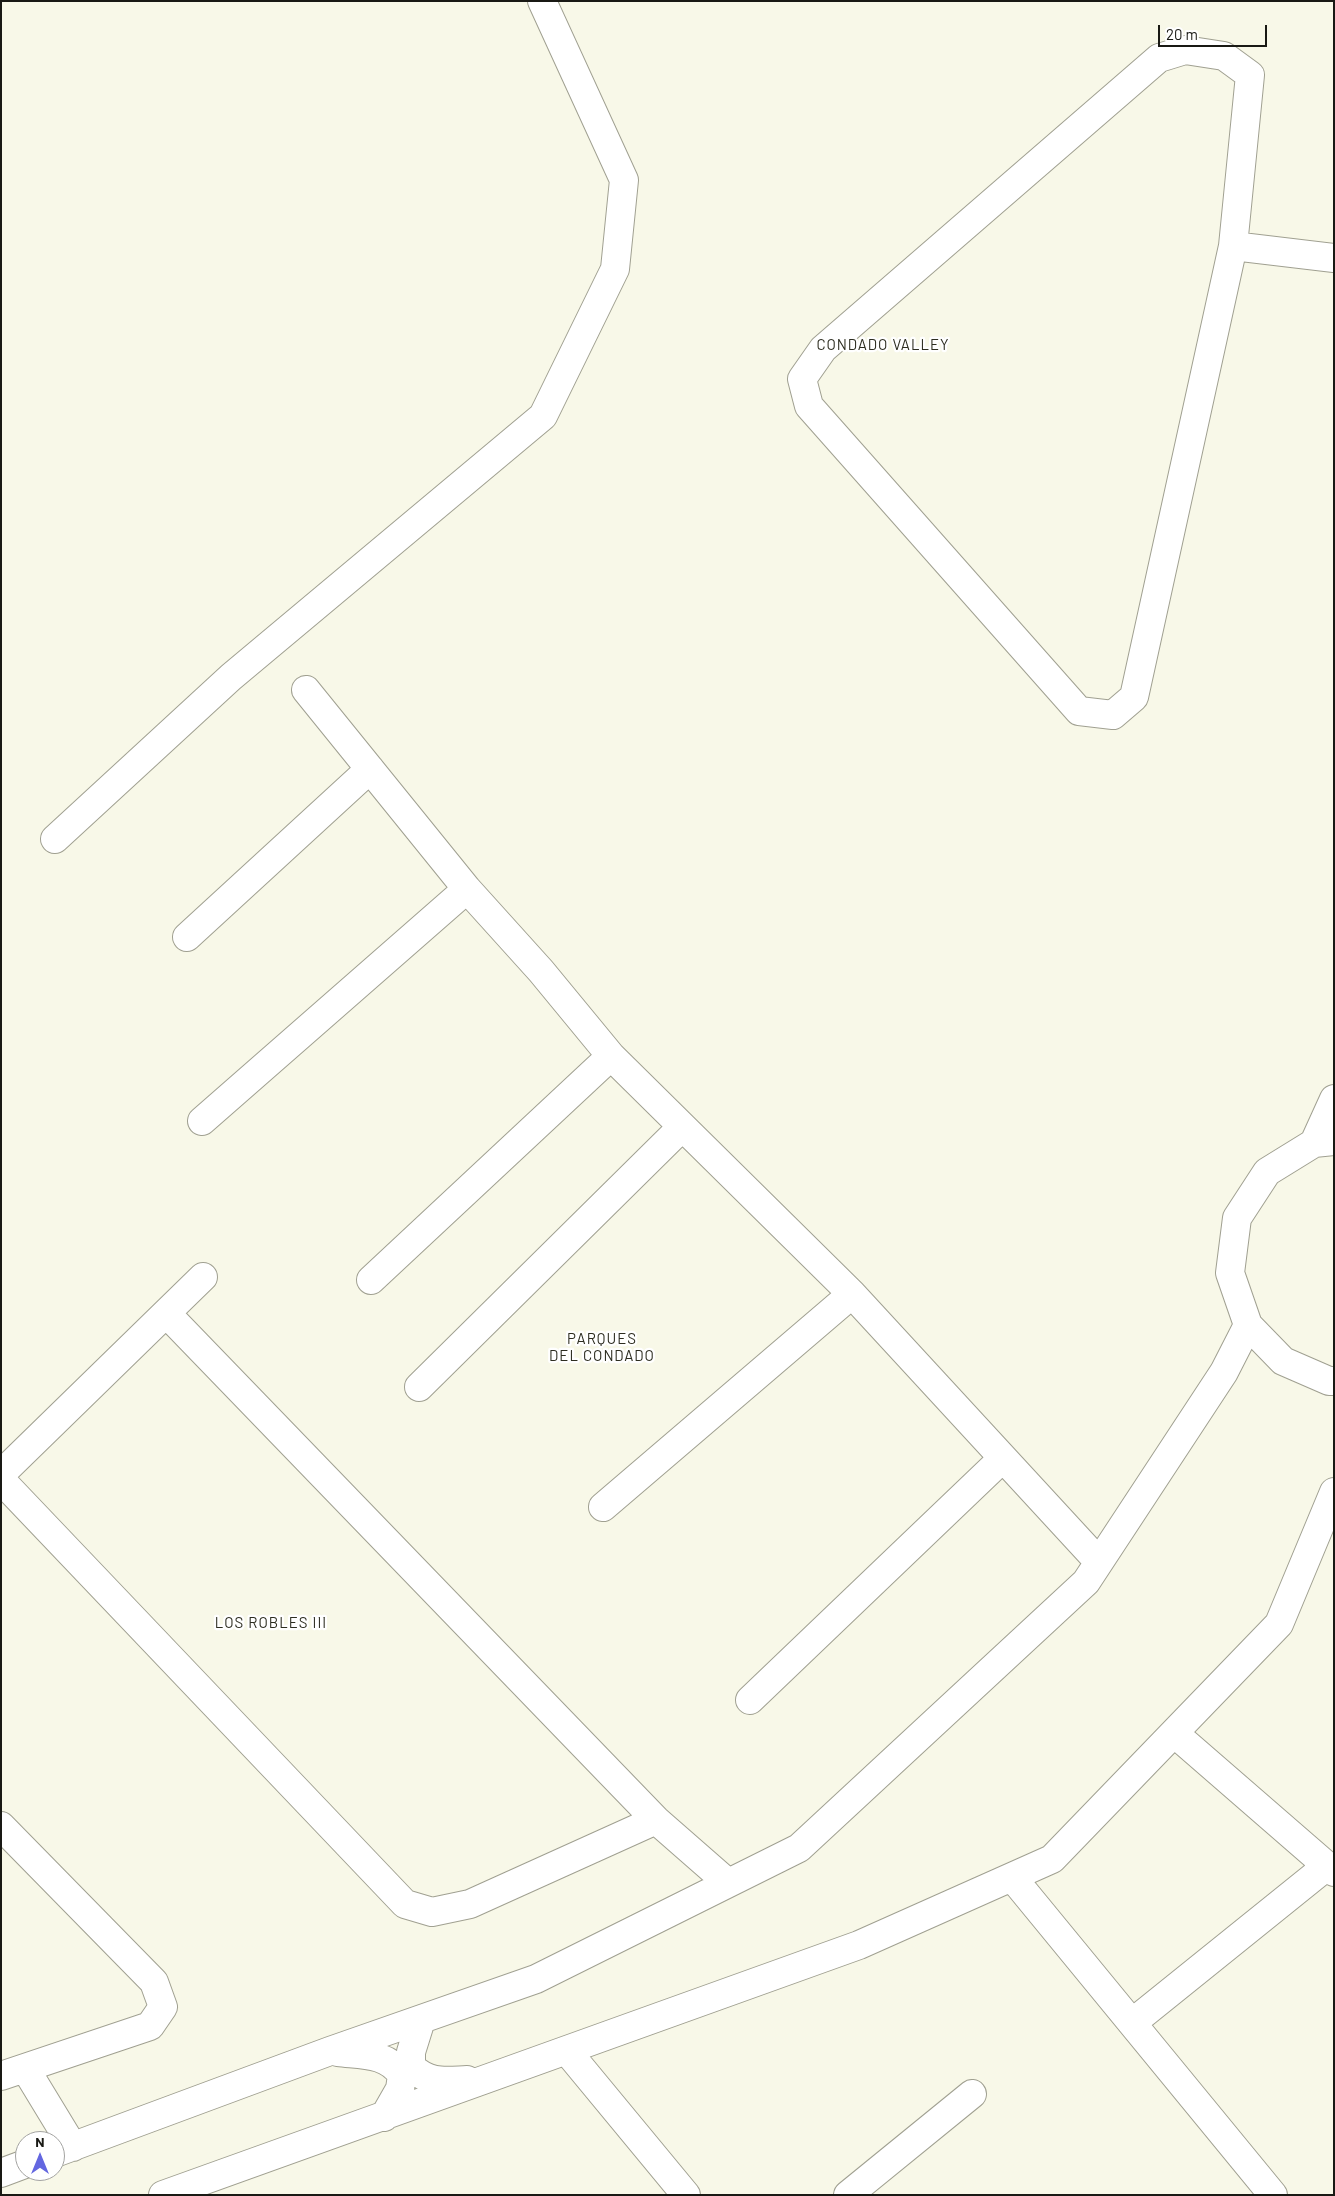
<!DOCTYPE html>
<style>
body{margin:0}
#map{position:relative;width:1335px;height:2196px;overflow:hidden;background:#f8f8e8;font-family:Barlow,sans-serif}
canvas{display:block}
.frame{position:absolute;inset:0;border:2px solid #191914;pointer-events:none}
.north{position:absolute;left:15px;top:2131px;width:50px;height:50px;box-sizing:border-box;background:#fff;border:1px solid #a3a3a1;border-radius:50%;rotate:0deg;font-size:14px;font-weight:700;line-height:20px;text-align:center;color:#191914}
.north::after{content:'';display:block;margin:auto;width:18px;height:22px;background:#6367e0;clip-path:polygon(50% 0,100% 100%,50% 72%,0 100%)}
.scale{position:absolute;left:1158px;top:25px;width:109px;height:22px;box-sizing:border-box;border:2px solid #191914;border-top:0;padding-left:6px;font-size:15px;line-height:18px;white-space:nowrap;color:#191914;-webkit-text-stroke:4px #fff;paint-order:stroke}
</style>
<div id="map">
<canvas width="1335" height="2196"></canvas>
<div class="frame"></div>
<div class="north">N</div>
<div class="scale">20 m</div>
</div>
<script>
const ctx = document.querySelector('canvas').getContext('2d');
ctx.lineJoin = 'round';
function stroke(path, color, width, dash) { ctx.strokeStyle = color; ctx.lineWidth = width; ctx.lineCap = dash ? 'butt' : 'round'; ctx.setLineDash(dash || []); ctx.stroke(path); }
function label(font, color, halo, rows, align = 'center') {
  ctx.font = font + ' Barlow,sans-serif'; ctx.lineWidth = 4.5; ctx.setLineDash([]); ctx.textBaseline = 'middle'; ctx.strokeStyle = halo; ctx.fillStyle = color; for (const [text, x, y, turn = 0] of rows) {
    ctx.save(); ctx.translate(x, y); ctx.rotate((+turn || 0) * Math.PI / 180); ctx.textAlign = isNaN(turn) ? turn : align; if (halo) ctx.strokeText(text, 0, 0); ctx.fillText(text, 0, 0); ctx.restore();
  }
}
const minor = new Path2D(`
 M 1185,50 L 1224,56 L 1250,75 L 1233,246 L 1134,697 L 1113,715 L 1079,711 L 809,406 L 802,379 L 823,349 L 1159,58 Z
 M 1233,246 L 1334,258
 M 306,690 L 467,889 L 541,971 L 611,1056 L 852,1294 L 1099,1562
 M 55,839 L 231,677 L 543,416 L 615,269 L 624,180 L 542,1
 M 187,937 L 370,769
 M 202,1121 L 467,889
 M 1334,1141 L 1314,1143 L 1267,1172 L 1237,1218 L 1230,1273 L 1248,1325 L 1283,1361 L 1329,1381 L 1334,1381
 M 1314,1143 L 1334,1099
 M 371,1280 L 611,1056
 M 166,1313 L 656,1820 L 728,1883
 M 419,1387 L 682,1127
 M 1,1474 L 203,1277
 M 1,1480 L 405,1904 L 432,1912 L 470,1904 L 656,1820
 M 603,1507 L 852,1294
 M 750,1700 L 1003,1458
 M 1174,1733 L 1334,1872
 M 1,1826 L 154,1982 L 163,2007 L 150,2026 L 1,2076
 M 1012,1877 L 1273,2195
 M 421,2020 L 411,2052 L 411,2067 C 430,2084 443,2081 467,2080
 M 1132,2023 L 1327,1866
 M 567,2051 L 686,2195
 M 338,2052 C 363,2055 387,2053 402,2075 L 400,2089 L 384,2117
 M 25,2068 L 73,2147
 M 55,2153 L 330,2051 L 536,1979 L 799,1848 L 1086,1582 L 1224,1372 L 1248,1325
 M 1,2173 L 25,2164
 M 163,2195 L 859,1945 L 1052,1859 L 1279,1624 L 1334,1492
 M 848,2195 L 972,2094`);
stroke(minor, '#a0a091', 30);
stroke(minor, '#fff', 28);
ctx.letterSpacing = '1px';
label('15px', '#2d2d20', '#fff', [
 ["CONDADO VALLEY",883,345],
 ["PARQUES",602,1339],
 ["DEL CONDADO",602,1356],
 ["LOS ROBLES III",271,1623]
]);
ctx.letterSpacing = '0px';
</script>
